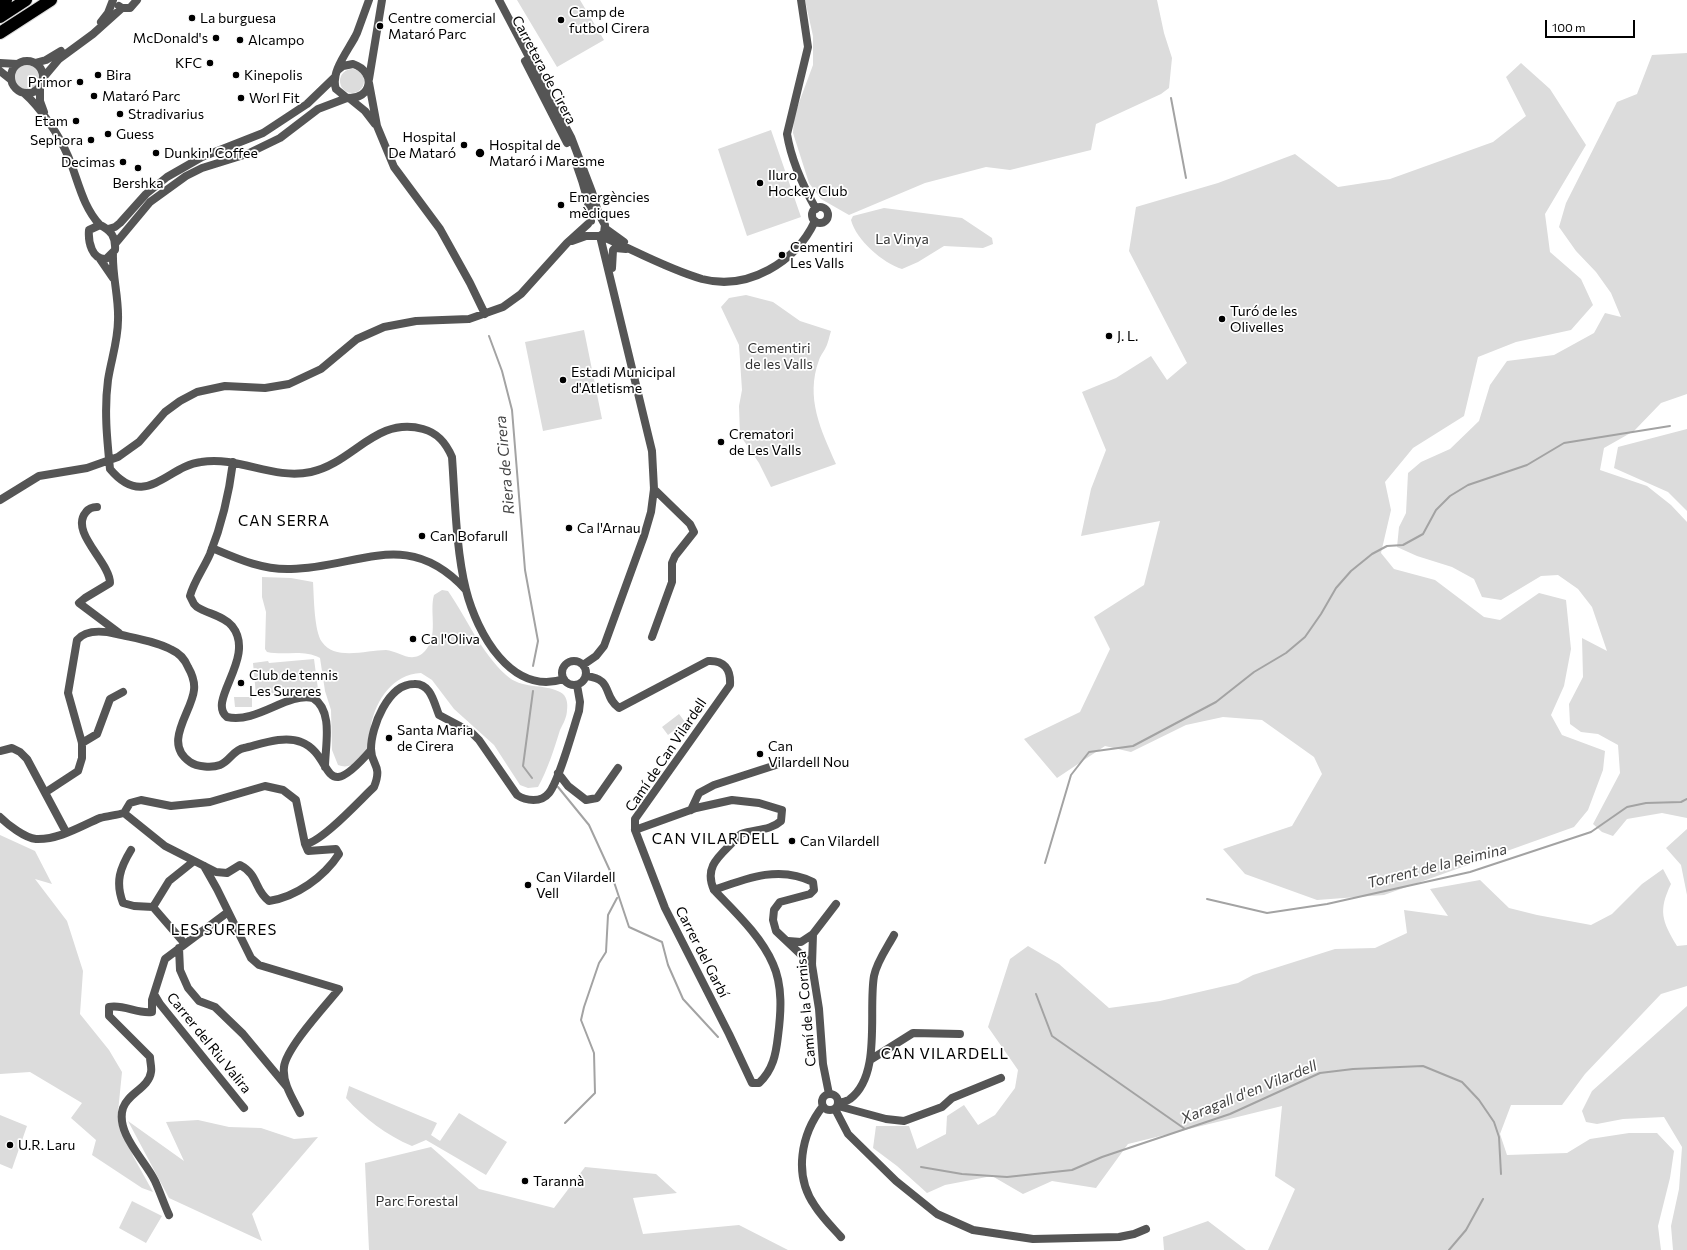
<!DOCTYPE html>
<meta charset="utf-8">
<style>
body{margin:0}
#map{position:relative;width:1687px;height:1250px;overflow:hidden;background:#fff;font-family:Commissioner,sans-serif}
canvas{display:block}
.scale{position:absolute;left:1545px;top:20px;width:90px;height:18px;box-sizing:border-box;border:2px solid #000;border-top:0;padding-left:5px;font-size:12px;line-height:14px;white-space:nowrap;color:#000;-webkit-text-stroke:3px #fff;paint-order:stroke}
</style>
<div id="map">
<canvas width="1687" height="1250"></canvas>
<div class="scale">100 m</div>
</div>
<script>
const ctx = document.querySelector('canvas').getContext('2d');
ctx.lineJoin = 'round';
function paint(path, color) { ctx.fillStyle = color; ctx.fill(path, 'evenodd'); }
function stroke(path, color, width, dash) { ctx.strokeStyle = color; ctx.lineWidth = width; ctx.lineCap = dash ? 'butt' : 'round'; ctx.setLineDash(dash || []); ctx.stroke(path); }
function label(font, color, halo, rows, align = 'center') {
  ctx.font = font + ' Commissioner,sans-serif'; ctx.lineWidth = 3.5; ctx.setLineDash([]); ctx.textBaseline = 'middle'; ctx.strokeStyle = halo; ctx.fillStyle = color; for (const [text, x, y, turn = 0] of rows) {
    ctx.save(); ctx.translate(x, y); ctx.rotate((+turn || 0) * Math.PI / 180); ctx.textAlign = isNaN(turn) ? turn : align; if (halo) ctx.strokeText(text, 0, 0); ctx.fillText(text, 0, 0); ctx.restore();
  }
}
paint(new Path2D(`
 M 517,0 L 580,0 L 604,40 L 557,67 Z
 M 805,0 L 1157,0 L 1164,33 L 1172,58 L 1169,88 L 1161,94 L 1096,124 L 1091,150 L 1010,170 L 986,167 L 925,183 L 849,215 L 821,199 L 809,183 L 793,133 L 794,116 L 813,65 L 813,36 Z
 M 1687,53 L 1687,394 L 1661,403 L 1634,431 L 1604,448 L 1600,470 L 1647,486 L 1671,505 L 1687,522 L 1687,818 L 1662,813 L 1627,819 L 1613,836 L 1602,832 L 1593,824 L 1620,773 L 1618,745 L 1598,734 L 1581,732 L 1570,724 L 1569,704 L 1583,677 L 1582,638 L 1607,651 L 1592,607 L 1578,589 L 1558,575 L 1541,576 L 1501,600 L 1482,597 L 1474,579 L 1452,567 L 1417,556 L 1397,547 L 1399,527 L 1406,513 L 1408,473 L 1421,462 L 1450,449 L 1479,421 L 1490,385 L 1507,361 L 1554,355 L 1594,333 L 1605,313 L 1621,317 L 1611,293 L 1596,272 L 1576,251 L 1559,227 L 1566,203 L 1617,102 L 1637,94 L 1652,55 Z
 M 1521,63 L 1550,89 L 1586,145 L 1545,214 L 1550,252 L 1581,279 L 1593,305 L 1571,330 L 1516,342 L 1478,357 L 1464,416 L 1413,448 L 1385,482 L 1391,510 L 1381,553 L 1394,569 L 1435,580 L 1484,617 L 1500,620 L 1539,593 L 1566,600 L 1571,649 L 1564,686 L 1551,715 L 1562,735 L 1605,751 L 1603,770 L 1588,810 L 1574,827 L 1384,895 L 1317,900 L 1245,874 L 1223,849 L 1292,826 L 1322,774 L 1314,757 L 1262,720 L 1223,717 L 1186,725 L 1131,752 L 1105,746 L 1057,778 L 1024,739 L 1080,712 L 1110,649 L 1094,617 L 1144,585 L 1160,521 L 1081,536 L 1091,489 L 1106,450 L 1082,392 L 1116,378 L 1151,356 L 1167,380 L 1187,363 L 1129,251 L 1136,207 L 1218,183 L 1295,154 L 1338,187 L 1390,179 L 1493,142 L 1526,116 L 1506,77 Z
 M15 77a12 12 0 1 1 24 0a12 12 0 1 1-24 0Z
 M340 81a12 12 0 1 1 24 0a12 12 0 1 1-24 0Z
 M 771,130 L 801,217 L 747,236 L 718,149 Z
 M 884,208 L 962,218 L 992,238 L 993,244 L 983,248 L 944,246 L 918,262 L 902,269 C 883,263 856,240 851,220 L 853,216 Z
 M 746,295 L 773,302 L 800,321 L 831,331 C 829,337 828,344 825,349 C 823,353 820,356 819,360 C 805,398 821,430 836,464 L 771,487 L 759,463 L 740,435 L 739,406 L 742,390 L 739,345 L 721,307 L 729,298 Z
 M 584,330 L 602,419 L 543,431 L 525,342 Z
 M 1687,429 L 1687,511 L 1668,492 L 1614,468 L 1618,447 Z
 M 262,577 L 291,578 L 313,582 C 314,596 314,631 322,642 C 335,661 367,650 386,650 C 399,651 412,665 425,651 C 439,636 429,612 434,595 L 442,590 L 448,591 C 468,620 480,651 506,675 C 522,690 542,683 560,692 C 567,695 568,704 567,710 C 567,717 563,724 560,730 C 554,749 548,769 538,787 L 528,788 L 520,785 L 494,745 L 454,709 L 432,680 L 421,673 C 393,674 376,700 371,725 C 370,733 370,742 367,749 C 362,761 350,770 338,765 L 332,750 L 331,710 L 325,691 L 320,658 C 303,649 285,656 267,652 L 265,649 L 266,612 L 262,597 Z
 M 314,659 L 318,689 L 256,695 L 253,663 L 268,661 L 269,663 Z
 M 234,697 L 252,697 L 252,707 L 235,707 Z
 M 679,714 L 685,722 L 668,735 L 662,727 Z
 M 1687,829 L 1687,895 L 1681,865 L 1666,848 Z
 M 0,835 L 35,851 L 52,884 L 35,879 L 67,921 L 83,971 L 80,1014 L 109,1050 L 122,1072 L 118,1112 L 133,1156 L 153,1192 L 142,1188 L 92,1155 L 96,1140 L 71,1118 L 82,1103 L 30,1072 L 0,1074 Z
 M 1663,869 L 1671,884 C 1658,911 1662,921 1677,946 L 1687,945 L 1687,986 L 1661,994 L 1585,1074 L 1562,1105 L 1511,1105 L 1500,1134 L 1507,1155 L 1567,1153 L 1590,1139 L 1629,1133 L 1657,1133 L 1674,1151 L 1670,1178 L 1658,1226 L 1661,1250 L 1268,1250 L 1295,1189 L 1275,1176 L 1282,1106 L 1128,1144 L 1096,1188 L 1052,1181 L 1023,1194 L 992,1176 L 945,1185 L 927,1193 L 897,1166 L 873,1148 L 876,1126 L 909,1126 L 917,1149 L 946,1134 L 947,1116 L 964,1105 L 978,1125 L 995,1115 L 1015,1088 L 1018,1070 L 988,1027 L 1010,959 L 1028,946 L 1059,964 L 1109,1008 L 1160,1001 L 1238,983 L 1253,975 L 1335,949 L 1375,948 L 1407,933 L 1404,910 L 1448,916 L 1430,889 L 1480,880 L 1509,908 L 1537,915 L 1591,925 L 1612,914 L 1642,884 Z
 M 1687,1006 L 1687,1250 L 1673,1250 L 1671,1226 L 1679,1189 L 1682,1147 L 1664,1117 L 1623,1119 L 1597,1124 L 1586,1122 L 1582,1111 L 1592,1091 Z
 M 349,1086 L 437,1123 L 431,1135 L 440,1141 L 459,1113 L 507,1142 L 486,1175 L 426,1140 L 412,1146 C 386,1135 365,1119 346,1098 Z
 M 0,1115 L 27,1126 L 12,1169 L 0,1164 Z
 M 198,1120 L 229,1127 L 261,1128 L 294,1139 L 318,1137 L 252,1214 L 262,1241 L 169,1198 L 128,1121 L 184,1161 L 166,1122 Z
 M 431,1147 L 479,1189 L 554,1208 L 585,1167 L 656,1174 L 677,1193 L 633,1198 L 643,1234 L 739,1225 L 788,1250 L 369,1250 L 365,1163 Z
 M 132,1201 L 162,1216 L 146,1243 L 119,1228 Z
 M 1208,1221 L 1246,1250 L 1164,1250 L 1163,1237 Z`), '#dcdcdc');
stroke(new Path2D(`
 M 1171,98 L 1186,178
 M 489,336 L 502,371 L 512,410 L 525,570 L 538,641 L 533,666
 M 532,778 L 523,766 L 533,691
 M 558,787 L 589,825 L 611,873 L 629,927 L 662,942 L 668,965 L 683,999 L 718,1037
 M 1045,863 L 1071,775 L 1089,752 L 1133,746 L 1216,702 L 1254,672 L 1286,653 L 1305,637 L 1321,614 L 1336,588 L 1351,571 L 1372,554 L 1387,546 L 1403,545 L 1423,534 L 1436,510 L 1450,496 L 1468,485 L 1527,465 L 1564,443 L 1670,426
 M 1207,899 L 1267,913 L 1327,904 L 1470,872 L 1591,832 L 1627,807 L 1646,803 L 1681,802 L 1687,799
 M 1036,994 L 1052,1036 L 1185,1129
 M 565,1123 L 595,1093 L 594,1053 L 581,1020 L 584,1007 L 599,963 L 606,952 L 608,915 L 617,898
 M 921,1167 L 962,1174 L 1007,1177 L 1072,1170 L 1102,1157 L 1230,1114 L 1320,1073 L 1353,1069 L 1423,1066 L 1462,1082 L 1479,1100 L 1494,1122 L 1499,1137 L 1501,1174
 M 1449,1250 L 1466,1230 L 1483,1199`), '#a3a3a3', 2);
const highway = new Path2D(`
 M 0,4 L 6,0
 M 0,17 L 26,0
 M 0,33 L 51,0`);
stroke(highway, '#dbdbdb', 14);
stroke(new Path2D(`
 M 499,0 L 571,137 L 592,192 L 598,212 L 605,225 L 604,233 L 600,236 L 586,236 L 572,241
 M 801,0 L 808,47 L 787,134 C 791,159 803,186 816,209
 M 119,6 L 122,8 L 130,8 L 137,0
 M 101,22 L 108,13 L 113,0
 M11 77a16 16 0 1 1 32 0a16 16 0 1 1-32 0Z
 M 525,61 L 567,143
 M 0,63 L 17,64
 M 35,63 L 46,60 L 61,51
 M 338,70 L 343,66 L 353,64 C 377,72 372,100 347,98 L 336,89 C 330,73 347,52 355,37 L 357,33 L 369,0
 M 0,71 L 10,79
 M 43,78 L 59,59 L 93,34 L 122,8
 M 369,79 L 382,0
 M 369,83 L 377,126 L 394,167 L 440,229 L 470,283 L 485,314
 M 40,87 L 40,101 L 44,112
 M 24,93 C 41,108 59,135 68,156 C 78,179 82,206 100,225
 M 349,98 L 365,111 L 375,124
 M 577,166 C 584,185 589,201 591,221
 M812 215a8 8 0 1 1 16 0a8 8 0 1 1-16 0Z
 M 100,225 C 111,230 116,237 115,250 L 106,259 C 92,260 88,242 89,230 Z
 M 108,229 L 115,227 L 120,223 L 146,194 L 167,177 L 202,157 L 263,133 L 307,104 L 334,78
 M 606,229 L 624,242
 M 601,236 C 634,250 667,269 702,279 C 748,291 796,262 815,221
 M 115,244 L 150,202 L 186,176 L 202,168 L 247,154 L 280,138 L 318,109 L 347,98
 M 113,253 C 112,276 119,297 118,320 C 118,341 111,360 108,380 C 104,410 107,439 110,469 C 145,511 167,466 201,462 C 240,456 272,480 311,472 C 353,463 376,416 423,429 C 438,433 446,443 452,457 C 455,499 456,550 466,590 C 477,633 511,696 564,679
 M 100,259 L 113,278
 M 612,268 L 613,250 L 615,248 L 626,249
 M 233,462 C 229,494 222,524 210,554 C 204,568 194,581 190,596 L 194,604 L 197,607 C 208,614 224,616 232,626 C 257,657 206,701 227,717 C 257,724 287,692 313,698 C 334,711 325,746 325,767
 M 0,500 L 39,476 L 87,468 L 118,457 L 139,442 L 165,412 L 180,401 L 197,392 L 225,386 L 265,388 L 289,384 L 321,369 L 357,339 L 384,327 L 416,321 L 469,319 L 503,307 L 521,294 L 567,243 L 588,224
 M 97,507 C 92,507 89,508 86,512 C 69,532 110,562 110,583 L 85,598 L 79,603 L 119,633
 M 212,548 C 238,559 262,570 291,569 C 359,568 407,526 466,590
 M 652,637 L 672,582 L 672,563 L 675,556 L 694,532 L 690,524 L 654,489
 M562 673a12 12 0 1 1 24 0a12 12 0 1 1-24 0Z
 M 583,665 L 596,656 L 604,646 L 644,536 L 651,512 L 654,489 L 652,451 L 600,236
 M 586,676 C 614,679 602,696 619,708 L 708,661 C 724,660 731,669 730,685 L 635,819 L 635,830 L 696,808 L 732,800 L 759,803 L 782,810 L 781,821 C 770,831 755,829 741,834 C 737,836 735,840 732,843 C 718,857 704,868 714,890 C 747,878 780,865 813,882 L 814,890 L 810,894 L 780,902 L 774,910 L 773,920 L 776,931 L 812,965
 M 82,743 L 97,734 L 110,699 L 123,692
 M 0,751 L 12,748 L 20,752 L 27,759 L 66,832
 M 558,773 L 568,786 L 586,800 L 597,798 L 618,768
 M 46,792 L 78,771 L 82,758 L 82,743 L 68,693 L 77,640 C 86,629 104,631 117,634 C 134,638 156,641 172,650 C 179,653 185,660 188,667 C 192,674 195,682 194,690 C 192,712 162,743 190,762 C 197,767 212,768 220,765 C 230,761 233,750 244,748 C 261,744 284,735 301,742 C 335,755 320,809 371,750
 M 691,810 L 699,793 L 714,785 L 779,764
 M 124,813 L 165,846 L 216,872 L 227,873 L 240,865 C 259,875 254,890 269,901 C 296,897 324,877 339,854 L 336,849 L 308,851 L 305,844
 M 0,817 C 8,825 25,838 36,839 C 59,840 81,826 100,818 C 108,816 117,815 124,813 L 130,803 L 141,800 L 171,806 L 210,802 L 265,786 L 283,790 L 296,800 L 305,844 C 321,843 360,800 374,787 C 383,765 371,765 371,749 C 371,727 388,684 414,684 C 431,683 434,703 439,715 L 471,732 L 479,740 L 517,795 C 526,801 541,803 549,793 C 559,781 573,729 579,711 L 580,702 L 577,685
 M 635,830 L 665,908 L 729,1034 L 752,1083 L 759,1083 C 773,1070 776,1054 778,1036 C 781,1013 783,986 773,964 C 761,936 735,912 714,890
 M 131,850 C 120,868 115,882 123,903 L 134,906 L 153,907 L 185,944
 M 204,866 L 217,889 L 251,958 L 259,965 L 339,989 C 326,1005 286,1048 284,1067 C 282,1083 293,1099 300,1113
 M 153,907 L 169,881 L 194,861
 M 788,941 L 801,942 L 813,934
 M 179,948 L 180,970 L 188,988 L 199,1001 L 215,1007 L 243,1034 L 287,1087
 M 154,994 L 160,1004 L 244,1108
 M 870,1060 L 913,1033 L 960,1034
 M822 1102a8 8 0 1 1 16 0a8 8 0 1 1-16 0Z
 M 829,1094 L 823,1064 L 819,1009 L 812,965 L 813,934 L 836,904
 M 839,1103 C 842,1102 848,1101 850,1099 C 882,1075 868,1011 874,976 C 877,961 887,948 894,935
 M 823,1106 C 801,1134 793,1175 815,1206 C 822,1217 832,1227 841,1237
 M 838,1106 L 886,1119 L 904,1121 L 942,1107 L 952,1098 L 1001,1078
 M 835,1109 L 848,1134 L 896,1181 L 937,1214 L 973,1230 L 1033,1239 L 1119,1237 L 1134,1234 L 1146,1229
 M 169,1215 C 164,1204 160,1192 155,1181 C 145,1160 115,1133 123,1108 C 128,1093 149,1088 151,1072 C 152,1068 150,1062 150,1057 L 109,1016 L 109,1007 C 124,1004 137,1014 152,1012 L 152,1000 L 165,959 L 228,912`), '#555', 8);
stroke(highway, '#000', 12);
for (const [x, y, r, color] of [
 [192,18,4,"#000"],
 [561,20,4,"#000"],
 [380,26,4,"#000"],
 [216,38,4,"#000"],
 [240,40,4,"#000"],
 [210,63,4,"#000"],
 [98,75,4,"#000"],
 [236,75,4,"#000"],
 [80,82,4,"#000"],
 [94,96,4,"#000"],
 [241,98,4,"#000"],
 [120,114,4,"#000"],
 [76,121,4,"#000"],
 [108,134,4,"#000"],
 [91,140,4,"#000"],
 [464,145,4,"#000"],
 [156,153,4,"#000"],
 [480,153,5,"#000"],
 [123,162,4,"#000"],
 [138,168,4,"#000"],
 [760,183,4,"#000"],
 [561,205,4,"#000"],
 [782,255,4,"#000"],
 [1222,319,4,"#000"],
 [1109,336,4,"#000"],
 [563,380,4,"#000"],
 [721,442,4,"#000"],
 [569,528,4,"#000"],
 [422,536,4,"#000"],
 [413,639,4,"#000"],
 [241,683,4,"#000"],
 [389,738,4,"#000"],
 [760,754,4,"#000"],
 [792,841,4,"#000"],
 [528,885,4,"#000"],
 [10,1145,4,"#000"],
 [525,1181,4,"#000"]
]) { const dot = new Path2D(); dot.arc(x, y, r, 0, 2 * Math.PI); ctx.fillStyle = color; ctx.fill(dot); stroke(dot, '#fff', 1.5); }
label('14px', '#000', '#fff', [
 ["Camp de",569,12],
 ["futbol Cirera",569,28],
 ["La burguesa",200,18],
 ["Centre comercial",388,18],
 ["Mataró Parc",388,34],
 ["McDonald's",208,38,"right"],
 ["Alcampo",248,40],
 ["KFC",202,63,"right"],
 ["Bira",106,75],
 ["Kinepolis",244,75],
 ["Primor",72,82,"right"],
 ["Mataró Parc",102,96],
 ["Worl Fit",249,98],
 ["Stradivarius",128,114],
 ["Etam",68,121,"right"],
 ["Guess",116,134],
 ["Hospital",456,137,"right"],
 ["De Mataró",456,153,"right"],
 ["Sephora",83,140,"right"],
 ["Hospital de",489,145],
 ["Mataró i Maresme",489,161],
 ["Dunkin' Coffee",164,153],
 ["Decimas",115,162,"right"],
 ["Iluro",768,175],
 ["Hockey Club",768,191],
 ["Bershka",138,183,"center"],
 ["Emergències",569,197],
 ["mèdiques",569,213],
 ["Cementiri",790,247],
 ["Les Valls",790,263],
 ["Turó de les",1230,311],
 ["Olivelles",1230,327],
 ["J. L.",1117,336],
 ["Estadi Municipal",571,372],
 ["d'Atletisme",571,388],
 ["Crematori",729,434],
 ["de Les Valls",729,450],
 ["Ca l'Arnau",577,528],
 ["Can Bofarull",430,536],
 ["Ca l'Oliva",421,639],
 ["Club de tennis",249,675],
 ["Les Sureres",249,691],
 ["Santa Maria",397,730],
 ["de Cirera",397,746],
 ["Can",768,746],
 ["Vilardell Nou",768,762],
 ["Can Vilardell",800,841],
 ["Can Vilardell",536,877],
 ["Vell",536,893],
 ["U.R. Laru",18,1145],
 ["Tarannà",533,1181]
], 'left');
label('14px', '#000', '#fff', [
 ["Carretera de Cirera",544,70,62],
 ["Camí de Can Vilardell",666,755,-56],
 ["Carrer del Garbí",702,952,63],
 ["Camí de la Cornisa",806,1009,-95],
 ["Carrer del Riu Valira",209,1043,51]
]);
label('14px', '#333', '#fff', [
 ["La Vinya",902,239],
 ["Cementiri",779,348],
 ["de les Valls",779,364],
 ["Parc Forestal",417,1201]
]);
label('italic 15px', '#444', '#fff', [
 ["Riera de Cirera",505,465,-95],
 ["Torrent de la Reimina",1437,866,-14],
 ["Xaragall d'en Vilardell",1249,1092,-22]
]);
ctx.letterSpacing = '1px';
label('15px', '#000', '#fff', [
 ["CAN SERRA",284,521],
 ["CAN VILARDELL",716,839],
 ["LES SURERES",224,930],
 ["CAN VILARDELL",945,1054]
]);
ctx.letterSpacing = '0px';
</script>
